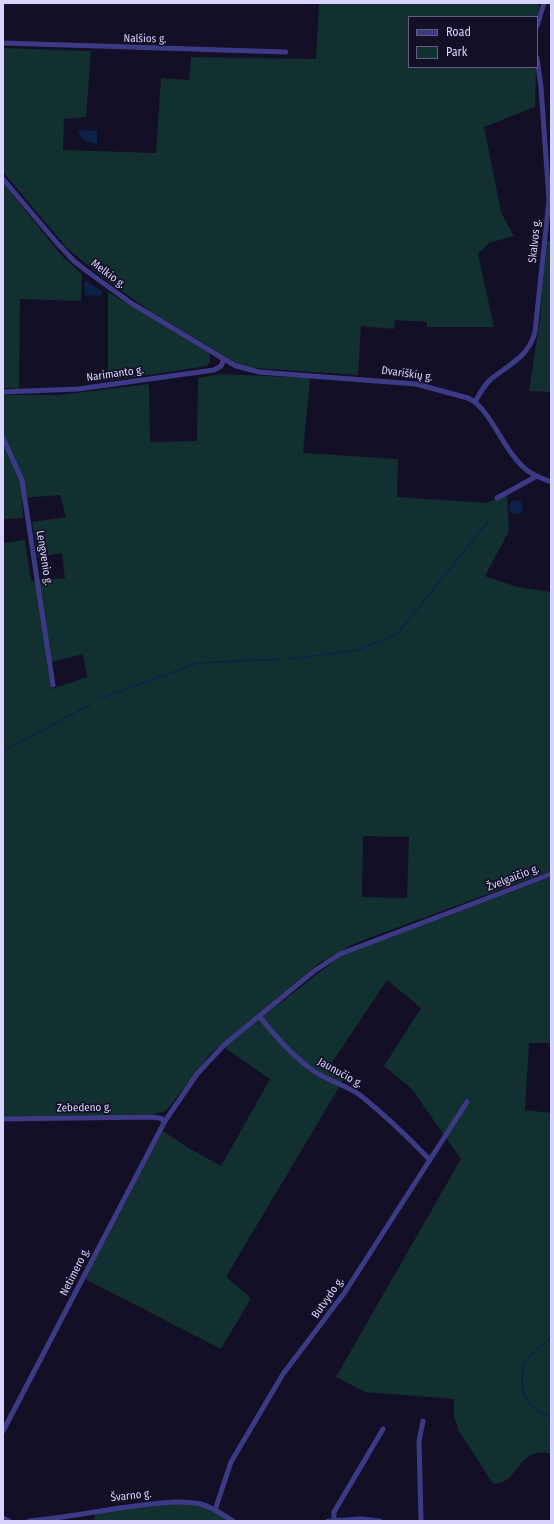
<!DOCTYPE html>
<meta charset="utf-8">
<style>
body{margin:0}
#map{position:relative;width:554px;height:1524px;overflow:hidden;background:#130f26;font-family:"Fira Sans Condensed",sans-serif}
canvas{display:block}
.frame{position:absolute;inset:0;border:4px solid #d9d4ff;pointer-events:none}
.legend{position:absolute;left:408px;top:16px;width:130px;height:52px;box-sizing:border-box;background:#130f26;border:1px solid #625e7d;margin:0;padding:5px 7px;list-style:none;font-size:12px;color:#d9d4ff}
.legend li{display:flex;align-items:center;gap:8px;height:20px}
.legend b{width:20px;border:1px solid #625e7d}
</style>
<div id="map">
<canvas width="554" height="1524"></canvas>
<div class="frame"></div>
<ul class="legend">
<li><b style="height:5px;background:#3d3a85"></b>Road</li>
<li><b style="height:11px;background:#12302f"></b>Park</li>
</ul>
</div>
<script>
const ctx = document.querySelector('canvas').getContext('2d');
ctx.lineJoin = 'round';
function paint(path, color) { ctx.fillStyle = color; ctx.fill(path, 'evenodd'); }
function stroke(path, color, width, dash) { ctx.strokeStyle = color; ctx.lineWidth = width; ctx.lineCap = dash ? 'butt' : 'round'; ctx.setLineDash(dash || []); ctx.stroke(path); }
function label(font, color, halo, rows, align = 'center') {
  ctx.font = font + ' "Fira Sans Condensed",sans-serif'; ctx.lineWidth = 3.5; ctx.setLineDash([]); ctx.textBaseline = 'middle'; ctx.strokeStyle = halo; ctx.fillStyle = color; for (const [text, x, y, turn = 0] of rows) {
    ctx.save(); ctx.translate(x, y); ctx.rotate((+turn || 0) * Math.PI / 180); ctx.textAlign = isNaN(turn) ? turn : align; if (halo) ctx.strokeText(text, 0, 0); ctx.fillText(text, 0, 0); ctx.restore();
  }
}
paint(new Path2D(`
 M 319,3 L 539,3 L 537,52 L 537,17 L 409,17 L 409,67 L 536,67 L 535,107 L 484,127 L 501,212 L 514,236 L 489,243 L 478,254 L 494,327 L 427,327 L 427,322 L 395,320 L 394,329 L 361,326 L 358,375 L 255,368 L 240,365 L 153,313 L 102,277 L 67,248 L 3,172 L 3,48 L 91,51 L 86,117 L 64,119 L 63,150 L 156,153 L 161,78 L 189,80 L 191,57 L 316,59 Z
 M 3,183 L 62,256 L 82,274 L 81,301 L 20,299 L 19,389 L 3,388 Z
 M 546,241 L 551,241 L 551,392 L 529,391 L 540,319 Z
 M 108,292 L 209,353 L 210,362 L 207,366 L 108,381 Z
 M 220,374 L 310,378 L 303,453 L 398,459 L 397,497 L 486,503 L 507,495 L 509,531 L 485,576 L 517,587 L 551,592 L 551,871 L 366,939 L 350,946 L 319,963 L 211,1053 L 166,1111 L 155,1114 L 3,1117 L 3,543 L 25,540 L 31,581 L 65,578 L 62,553 L 38,557 L 32,522 L 66,517 L 60,495 L 22,498 L 23,518 L 3,519 L 3,395 L 60,395 L 149,384 L 150,442 L 197,441 L 198,378 ZM 83,654 L 87,677 L 52,689 L 47,663 ZM 363,836 L 409,837 L 407,898 L 362,897 Z
 M 551,877 L 551,1043 L 529,1043 L 525,1110 L 551,1113 L 551,1454 C 522,1446 519,1475 503,1482 C 500,1483 496,1483 493,1484 L 459,1431 L 454,1417 L 454,1399 L 365,1392 L 336,1377 L 461,1159 L 411,1088 L 384,1066 L 421,1008 L 387,980 L 329,1067 L 345,1077 L 226,1277 L 251,1298 L 221,1349 L 85,1279 L 163,1131 L 187,1147 L 221,1166 L 270,1079 L 225,1048 L 234,1039 L 338,958 L 353,950 Z
 M 184,1503 L 205,1507 L 230,1521 L 94,1521 L 95,1513 Z`), '#12302f');
paint(new Path2D(`
 M 79,130 L 97,131 L 97,144 C 88,143 78,139 79,130 Z
 M 87,281 L 101,291 L 102,294 L 100,296 L 85,295 L 84,283 Z
 M509 507a7 7 0 1 1 14 0a7 7 0 1 1-14 0Z`), '#0c2248');
stroke(new Path2D(`
 M 290,659 L 358,650 L 397,634 L 488,522
 M 99,699 L 198,663 L 282,659
 M 3,751 L 90,705
 M 551,1338 L 548,1339 C 541,1348 535,1350 528,1358 C 519,1369 520,1394 530,1404 C 535,1410 544,1414 551,1417`), '#0c2248', 1.5);
stroke(new Path2D(`
 M 537,26 L 544,3
 M 3,43 L 286,52
 M 3,179 L 57,243 L 74,261 L 88,272 L 131,303 L 224,359 L 236,366 L 259,372 L 416,384 L 468,398 L 475,402 L 482,409 C 498,428 508,456 528,471 C 535,476 543,479 551,482
 M 3,392 L 78,389 L 214,370 L 221,366 L 224,359
 M 475,402 C 480,393 484,385 491,379 C 510,364 529,356 535,332 L 549,200 L 541,87 L 537,58
 M 3,438 L 22,480 L 53,685
 M 497,498 L 537,476
 M 260,1017 C 275,1036 293,1057 314,1071 C 328,1081 346,1085 360,1095 C 385,1115 408,1137 430,1160
 M 3,1119 L 150,1117 L 160,1118 L 165,1121
 M 3,1431 L 165,1121 L 197,1074 L 224,1045 L 314,971 L 340,954 L 551,874
 M 215,1510 L 231,1462 L 283,1374 L 345,1292 L 467,1102
 M 3,1518 L 9,1521
 M 334,1520 L 334,1512 L 383,1429
 M 29,1521 C 67,1518 105,1509 143,1505 C 163,1503 181,1500 201,1504 C 212,1507 223,1515 233,1521
 M 328,1521 L 361,1519 L 380,1521
 M 421,1521 L 419,1441 L 423,1421`), '#3d3a85', 5);
label('11px', '#d9d4ff', '#130f26', [
 ["Nalšios g.",145,39,1],
 ["Skalvos g.",535,241,-84],
 ["Melkio g.",108,274,37],
 ["Narimanto g.",115,374,-8],
 ["Dvariškių g.",407,374,8],
 ["Lengvenio g.",44,558,81],
 ["Žvelgaičio g.",513,878,-21],
 ["Jaunučio g.",340,1073,29],
 ["Zebedeno g.",84,1108,-1],
 ["Netimero g.",75,1272,-63],
 ["Butvydo g.",328,1298,-55],
 ["Švarno g.",131,1496,-6]
]);
</script>
